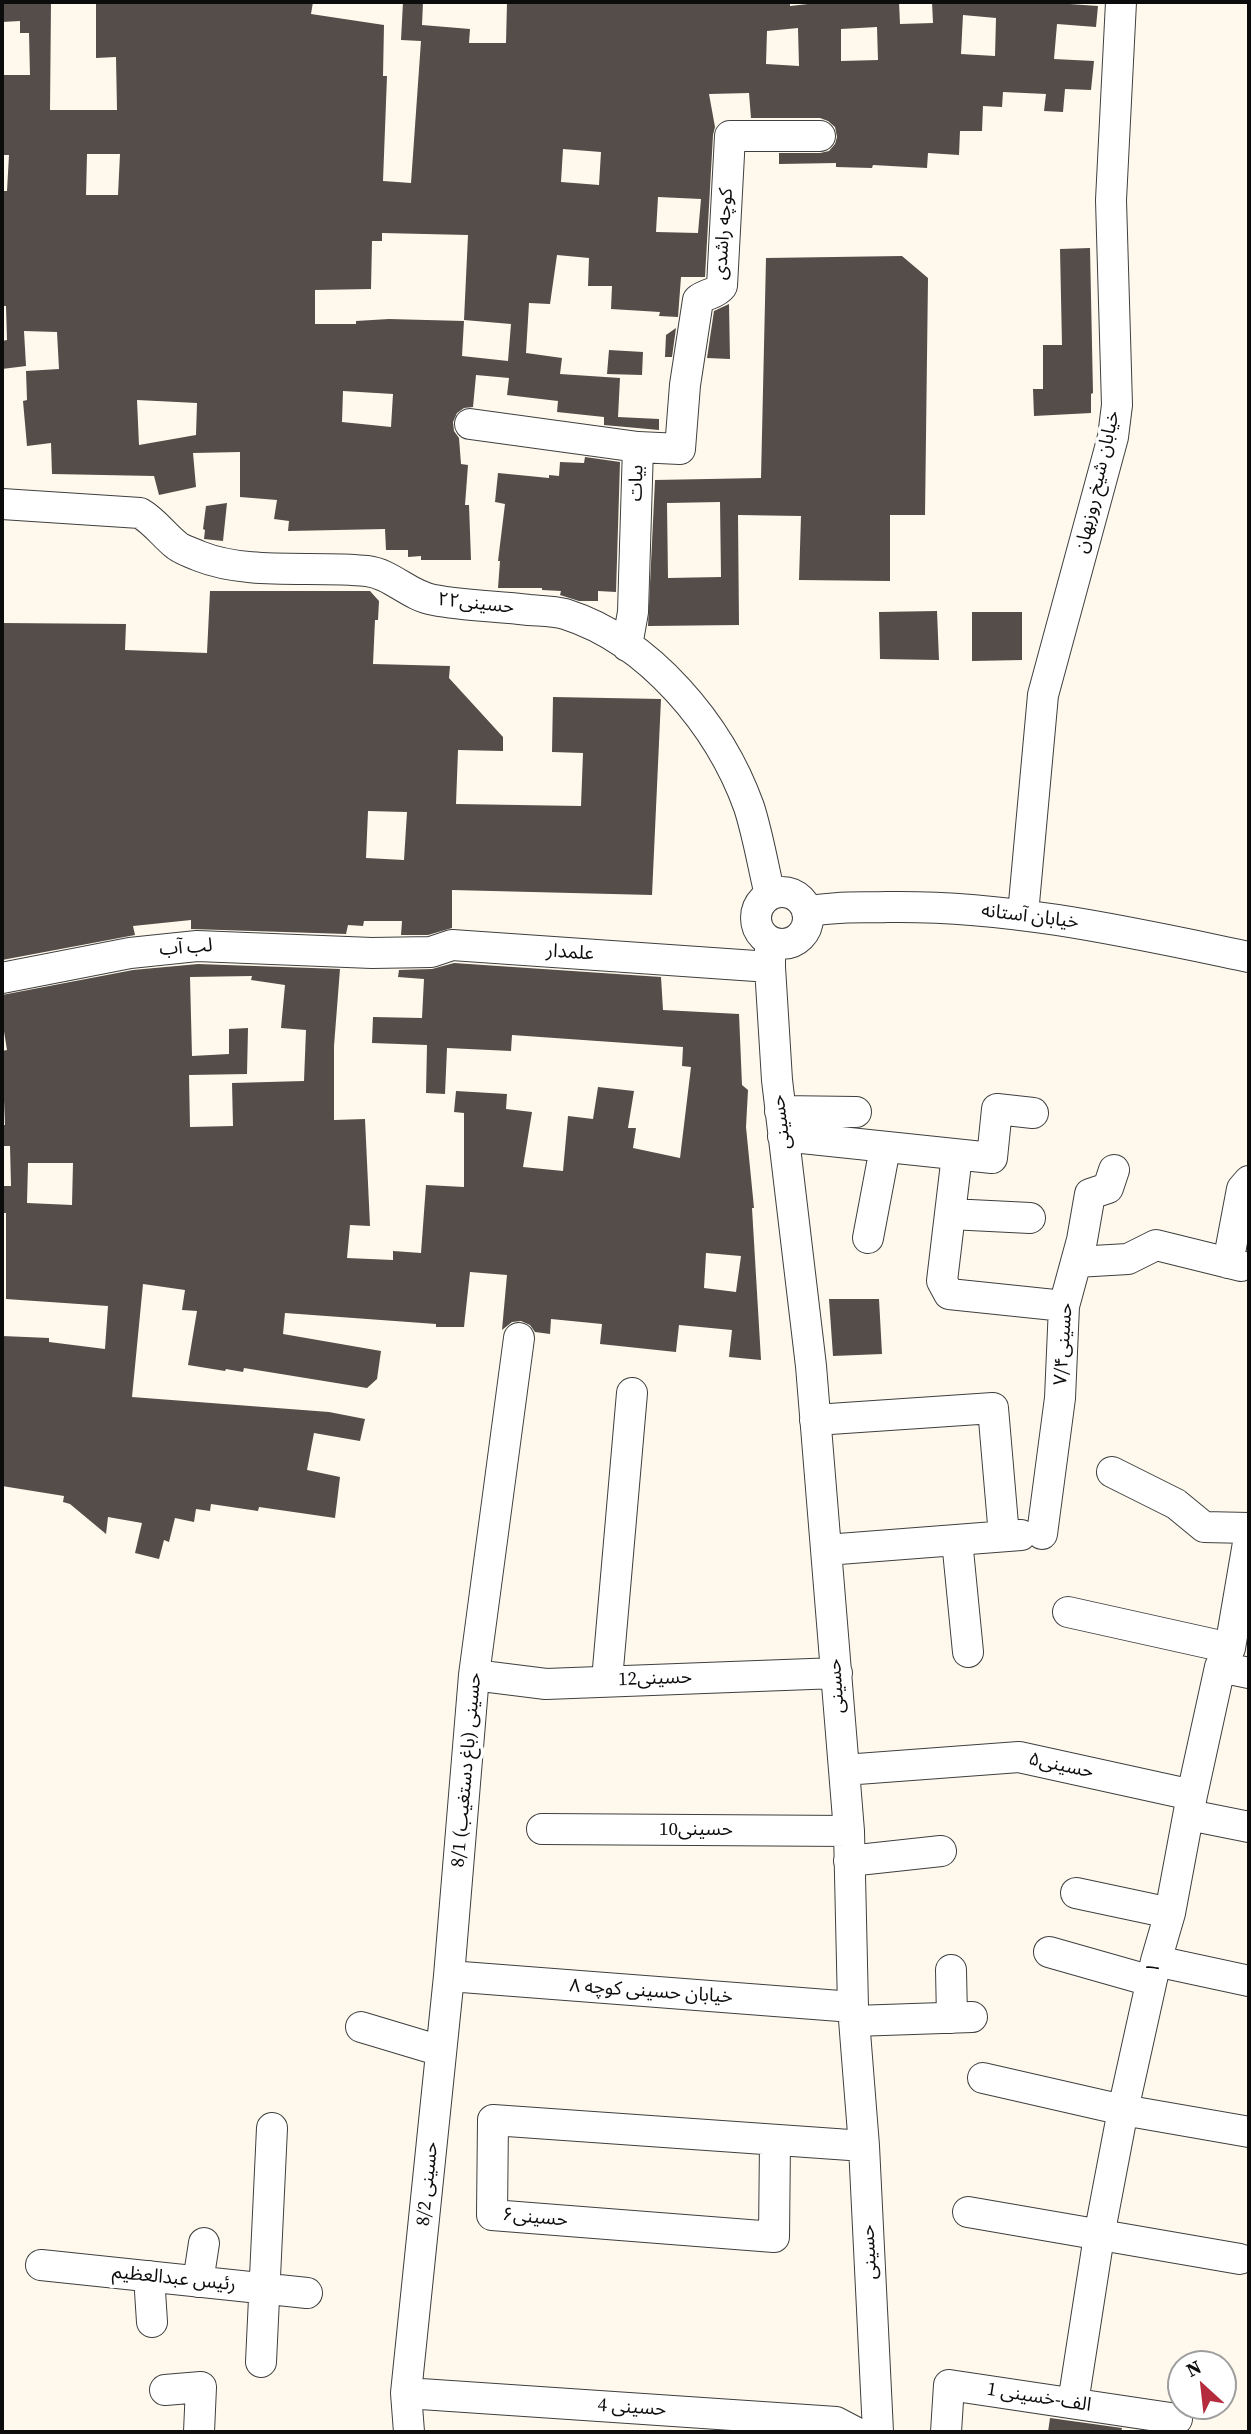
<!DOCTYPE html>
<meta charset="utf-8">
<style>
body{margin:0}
#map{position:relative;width:1251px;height:2434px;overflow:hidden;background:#fef9ec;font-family:"Source Serif 4",serif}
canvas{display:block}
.frame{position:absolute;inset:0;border:4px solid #0c0c0c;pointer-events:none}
.north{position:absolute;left:1167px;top:2350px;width:70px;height:70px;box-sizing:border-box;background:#fff;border:2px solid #9e9e9e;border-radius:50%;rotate:333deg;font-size:19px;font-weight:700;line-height:28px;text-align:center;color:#0c0c0c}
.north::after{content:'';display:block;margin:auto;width:24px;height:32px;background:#b42c3d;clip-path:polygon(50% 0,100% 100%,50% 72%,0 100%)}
</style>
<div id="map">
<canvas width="1251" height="2434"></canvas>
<div class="frame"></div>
<div class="north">N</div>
</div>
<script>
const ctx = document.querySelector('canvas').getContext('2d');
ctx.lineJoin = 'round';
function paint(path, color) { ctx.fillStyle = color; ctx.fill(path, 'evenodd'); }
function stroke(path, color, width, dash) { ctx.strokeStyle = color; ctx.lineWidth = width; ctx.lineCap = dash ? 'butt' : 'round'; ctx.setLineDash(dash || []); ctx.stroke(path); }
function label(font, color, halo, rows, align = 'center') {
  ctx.font = font + ' "Source Serif 4","Noto Sans Arabic",serif'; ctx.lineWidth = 7; ctx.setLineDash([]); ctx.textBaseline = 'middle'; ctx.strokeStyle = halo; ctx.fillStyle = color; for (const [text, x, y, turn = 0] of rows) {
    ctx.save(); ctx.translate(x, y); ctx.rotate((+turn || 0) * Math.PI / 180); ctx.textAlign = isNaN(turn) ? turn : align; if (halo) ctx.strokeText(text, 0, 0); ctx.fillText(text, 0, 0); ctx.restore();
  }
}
paint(new Path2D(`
 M 2,2 L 51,2 L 50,110 L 117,110 L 116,57 L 96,58 L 96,2 L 313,2 L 311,14 L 384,25 L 383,76 L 387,76 L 383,181 L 411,183 L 421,41 L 401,40 L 403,2 L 423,2 L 422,25 L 470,29 L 469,43 L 506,43 L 507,2 L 790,2 L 790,6 L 826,2 L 899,2 L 900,24 L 933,23 L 932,2 L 1041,2 L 1098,6 L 1096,27 L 1057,24 L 1054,59 L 1094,61 L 1091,90 L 1065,89 L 1063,112 L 1044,111 L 1046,94 L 1003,92 L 1002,107 L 983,106 L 982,131 L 960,131 L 959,155 L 928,153 L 927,168 L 873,165 L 872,168 L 836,167 L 836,163 L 779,164 L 779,153 L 820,153 L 829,151 L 835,144 L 837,137 L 835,127 L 828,121 L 820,118 L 751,118 L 749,93 L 709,94 L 715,127 L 713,135 L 705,277 L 681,277 L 678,317 L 659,316 L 660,312 L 611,309 L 612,286 L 588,286 L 589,258 L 557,255 L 550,304 L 529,303 L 526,353 L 562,358 L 560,374 L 620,378 L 618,417 L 659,419 L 659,430 L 604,425 L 604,417 L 557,412 L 558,401 L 507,395 L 509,378 L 476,375 L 473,407 L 464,408 L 457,413 L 453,422 L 454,431 L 459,438 L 461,464 L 468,465 L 465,505 L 469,505 L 471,560 L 421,560 L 421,556 L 408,557 L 408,550 L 386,550 L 385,529 L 288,531 L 289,521 L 274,519 L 277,500 L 240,497 L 240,452 L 193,453 L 196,487 L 159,495 L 154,476 L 52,474 L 51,443 L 27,446 L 23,401 L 27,400 L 26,371 L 59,369 L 57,332 L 24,331 L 26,366 L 2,369 L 2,341 L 7,340 L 6,306 L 2,306 L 2,191 L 7,191 L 9,155 L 2,155 L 2,75 L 30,75 L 29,33 L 20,33 L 20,21 L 2,22 ZM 963,15 L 996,18 L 995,56 L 961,54 ZM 877,27 L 878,60 L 841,61 L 841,29 ZM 798,28 L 799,66 L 766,64 L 767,31 ZM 563,149 L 601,152 L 599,185 L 561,182 ZM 87,154 L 120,154 L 118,195 L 86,195 ZM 658,197 L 701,199 L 698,233 L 656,232 ZM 382,233 L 468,235 L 464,320 L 511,324 L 508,361 L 462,356 L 464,321 L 389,319 L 356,321 L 356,324 L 315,324 L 315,290 L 371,289 L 372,241 L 382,241 ZM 343,391 L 393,394 L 391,427 L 342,422 ZM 137,400 L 197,403 L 196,435 L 139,445 Z
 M 1090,248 L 1093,393 L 1091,394 L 1091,413 L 1034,416 L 1033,389 L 1043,389 L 1043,345 L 1062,345 L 1060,249 Z
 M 902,256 L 928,278 L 925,515 L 890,515 L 890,581 L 799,580 L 801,516 L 738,515 L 739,625 L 648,626 L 655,480 L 761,478 L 766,258 ZM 720,502 L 721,577 L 668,578 L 667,503 Z
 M 729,304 L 730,359 L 707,358 L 714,311 Z
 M 676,328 L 672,357 L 665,357 L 666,335 Z
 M 609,350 L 643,352 L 642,375 L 607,374 Z
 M 585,457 L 620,462 L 616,592 L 598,591 L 598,601 L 579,601 L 560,595 L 561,591 L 542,590 L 542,588 L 498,588 L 500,561 L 498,561 L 505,504 L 495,502 L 498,473 L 549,478 L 549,475 L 559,476 L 560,462 L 584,463 Z
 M 227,503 L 223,541 L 204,539 L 205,530 L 203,529 L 206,506 Z
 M 210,591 L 370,591 L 379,601 L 378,620 L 375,620 L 373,664 L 450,666 L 449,678 L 503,737 L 503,751 L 458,750 L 456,804 L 581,806 L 583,753 L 552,752 L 553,697 L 661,699 L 652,895 L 452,890 L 452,928 L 428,935 L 401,935 L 402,921 L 364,921 L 363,926 L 348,925 L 346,934 L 191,929 L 191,920 L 133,926 L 135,935 L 2,960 L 2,623 L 126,624 L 125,650 L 207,653 ZM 368,811 L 407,812 L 404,860 L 366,858 Z
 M 937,611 L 939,660 L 880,659 L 879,612 Z
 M 972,612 L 1022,612 L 1022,660 L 972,661 Z
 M 454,963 L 661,977 L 663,1010 L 739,1014 L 742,1085 L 748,1090 L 746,1127 L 754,1208 L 752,1208 L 761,1360 L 729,1357 L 732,1330 L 679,1325 L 676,1352 L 600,1344 L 602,1324 L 551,1319 L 550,1334 L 535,1332 L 530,1325 L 521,1321 L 512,1322 L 502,1330 L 507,1275 L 470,1272 L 464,1327 L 436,1327 L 436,1324 L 285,1313 L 283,1334 L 381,1351 L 377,1379 L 367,1388 L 244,1368 L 243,1372 L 226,1369 L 225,1371 L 188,1365 L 197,1311 L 182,1310 L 185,1290 L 143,1284 L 132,1397 L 329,1412 L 365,1419 L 360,1441 L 314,1433 L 307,1470 L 340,1477 L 335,1518 L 259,1507 L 258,1511 L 211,1504 L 210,1511 L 196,1509 L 194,1522 L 175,1518 L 169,1542 L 164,1540 L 159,1559 L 135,1553 L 142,1523 L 108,1517 L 106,1534 L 70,1504 L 63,1502 L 64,1496 L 2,1486 L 2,1336 L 49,1338 L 49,1342 L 105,1349 L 108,1306 L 6,1299 L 6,1213 L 2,1213 L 2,1186 L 11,1186 L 10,1146 L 2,1146 L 2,1125 L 5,1125 L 2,1051 L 7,1050 L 2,1019 L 2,995 L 133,970 L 198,964 L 340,969 L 334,1046 L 334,1120 L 365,1119 L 370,1226 L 350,1225 L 347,1258 L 393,1260 L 393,1251 L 421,1253 L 426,1185 L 464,1187 L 464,1113 L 454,1112 L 456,1091 L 507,1094 L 506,1109 L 532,1112 L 523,1167 L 563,1171 L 568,1116 L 593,1119 L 598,1087 L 634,1091 L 628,1128 L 636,1128 L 633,1148 L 680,1158 L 691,1067 L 682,1066 L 683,1047 L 512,1035 L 511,1051 L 447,1048 L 445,1094 L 426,1093 L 427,1045 L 372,1043 L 373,1017 L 422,1018 L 424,979 L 398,977 L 399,970 L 432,969 ZM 252,976 L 251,980 L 285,985 L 281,1028 L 306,1030 L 304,1081 L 232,1083 L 233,1126 L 190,1127 L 189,1075 L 247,1074 L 248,1028 L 229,1029 L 229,1054 L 192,1056 L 190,977 ZM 28,1163 L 73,1163 L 72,1205 L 27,1203 ZM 706,1253 L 741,1256 L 736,1292 L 704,1288 Z
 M 829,1299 L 879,1299 L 882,1354 L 833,1356 Z
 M 1050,2418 L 1122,2428 L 1121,2432 L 1048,2432 Z`), '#544d49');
const minor = new Path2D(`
 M 470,424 L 638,447 L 633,612 L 627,646
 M 638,447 L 680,449 L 685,385 L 698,300 C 706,293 715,295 722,286 L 730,136 L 820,136
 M 2,504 L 140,513 C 154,521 163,534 175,544 C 181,550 191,552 199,556 C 249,576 313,565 367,571 C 392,574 409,596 434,600 C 465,606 497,606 529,610 C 541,611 554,611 565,614 C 650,641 720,726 749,807 C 758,835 763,866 770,895
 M756 918a26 26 0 1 1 52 0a26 26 0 1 1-52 0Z
 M 807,912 C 833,906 860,908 887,907 C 1010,905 1129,932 1249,957
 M 1023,914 L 1043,695 L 1113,437 L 1117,405 L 1111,200 L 1121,2
 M 770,942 L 770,967 L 777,1080 L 811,1366 L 849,1831 L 853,2007 L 864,2146 L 878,2432
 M 2,978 L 130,953 L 197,946 L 372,953 L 431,952 L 452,945 L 770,967
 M 780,1111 L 856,1112
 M 783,1136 L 992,1158 L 997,1109 L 1033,1113
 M 957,1155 L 942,1281 L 949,1294 L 1064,1306
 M 950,1214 L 1030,1218
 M 868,1238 L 885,1148
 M 1076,1262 L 1128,1259 L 1156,1245 L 1241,1266
 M 1228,1263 L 1242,1189 L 1249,1181
 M 815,1420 L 993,1408 L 1004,1536
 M 1112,1472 L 1176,1504 L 1204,1527 L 1249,1528
 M 1042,1534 L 1060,1398 L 1064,1306 L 1082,1240 L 1090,1194 L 1108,1188 L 1114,1170
 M 957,1540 L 968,1652
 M 826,1550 L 1021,1535
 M 1068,1612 L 1230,1648
 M 1220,1667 L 1249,1673
 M 474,1675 L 546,1684 L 837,1673
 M 607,1680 L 632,1393
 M 844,1770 L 1019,1757 L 1192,1795
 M 1189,1815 L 1249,1827
 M 542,1829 L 849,1831
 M 849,1861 L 941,1851
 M 1076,1893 L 1170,1913
 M 1049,1952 L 1151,1981
 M 1156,1961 L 1249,1981
 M 951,1970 L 952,2018
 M 449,1976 L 853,2007
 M 854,2021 L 972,2017
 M 361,2027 L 441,2051
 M 983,2078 L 1123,2110 L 1249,2132
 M 775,2141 L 774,2237 L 492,2215 L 493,2120 L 864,2146
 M 968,2212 L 1240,2259
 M 41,2265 L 307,2293
 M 149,2276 L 152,2322
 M 198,2282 L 204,2243
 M 261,2362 L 272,2128
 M 165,2390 L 201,2387 L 199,2432
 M 406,2393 L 836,2422 L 855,2432
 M 1073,2403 L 1099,2236 L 1123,2110 L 1156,1961 L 1170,1913 L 1192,1795 L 1220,1667 L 1230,1648 L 1249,1537
 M 409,2432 L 406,2393 L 449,1976 L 474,1675 L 519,1338
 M 946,2432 L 949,2385 L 1177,2419`);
stroke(minor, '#3f3f3f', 32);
stroke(minor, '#fff', 30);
label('19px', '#0c0c0c', '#fff', [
 ["کوچه راشدی",724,234,-86],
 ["خیابان شیخ روزبهان",1098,482,-77],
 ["بیات",637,483,-88],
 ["حسینی۲۲",476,604,6],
 ["خیابان آستانه",1030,917,7],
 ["لب آب",186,948,-4],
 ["علمدار",570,953,4],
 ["حسینی",782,1122,-97],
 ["حسینی۷/۴",1064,1344,-86],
 ["حسینی12",655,1679,-2],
 ["حسینی",837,1686,-94],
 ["حسینی۵",1061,1766,12],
 ["8/1 حسینی (باغ دستغیب)",467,1770,-85],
 ["حسینی10",696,1830],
 ["۱",1154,1968,-77],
 ["خیابان حسینی کوچه ۸",651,1992,4],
 ["8/2 حسینی",428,2184,-84],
 ["حسینی۶",535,2218,5],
 ["حسینی",870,2252,-93],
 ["رئیس عبدالعظیم",174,2279,6],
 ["1 الف-خسینی",1039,2398,9],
 ["حسینی 4",632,2408,4]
]);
</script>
